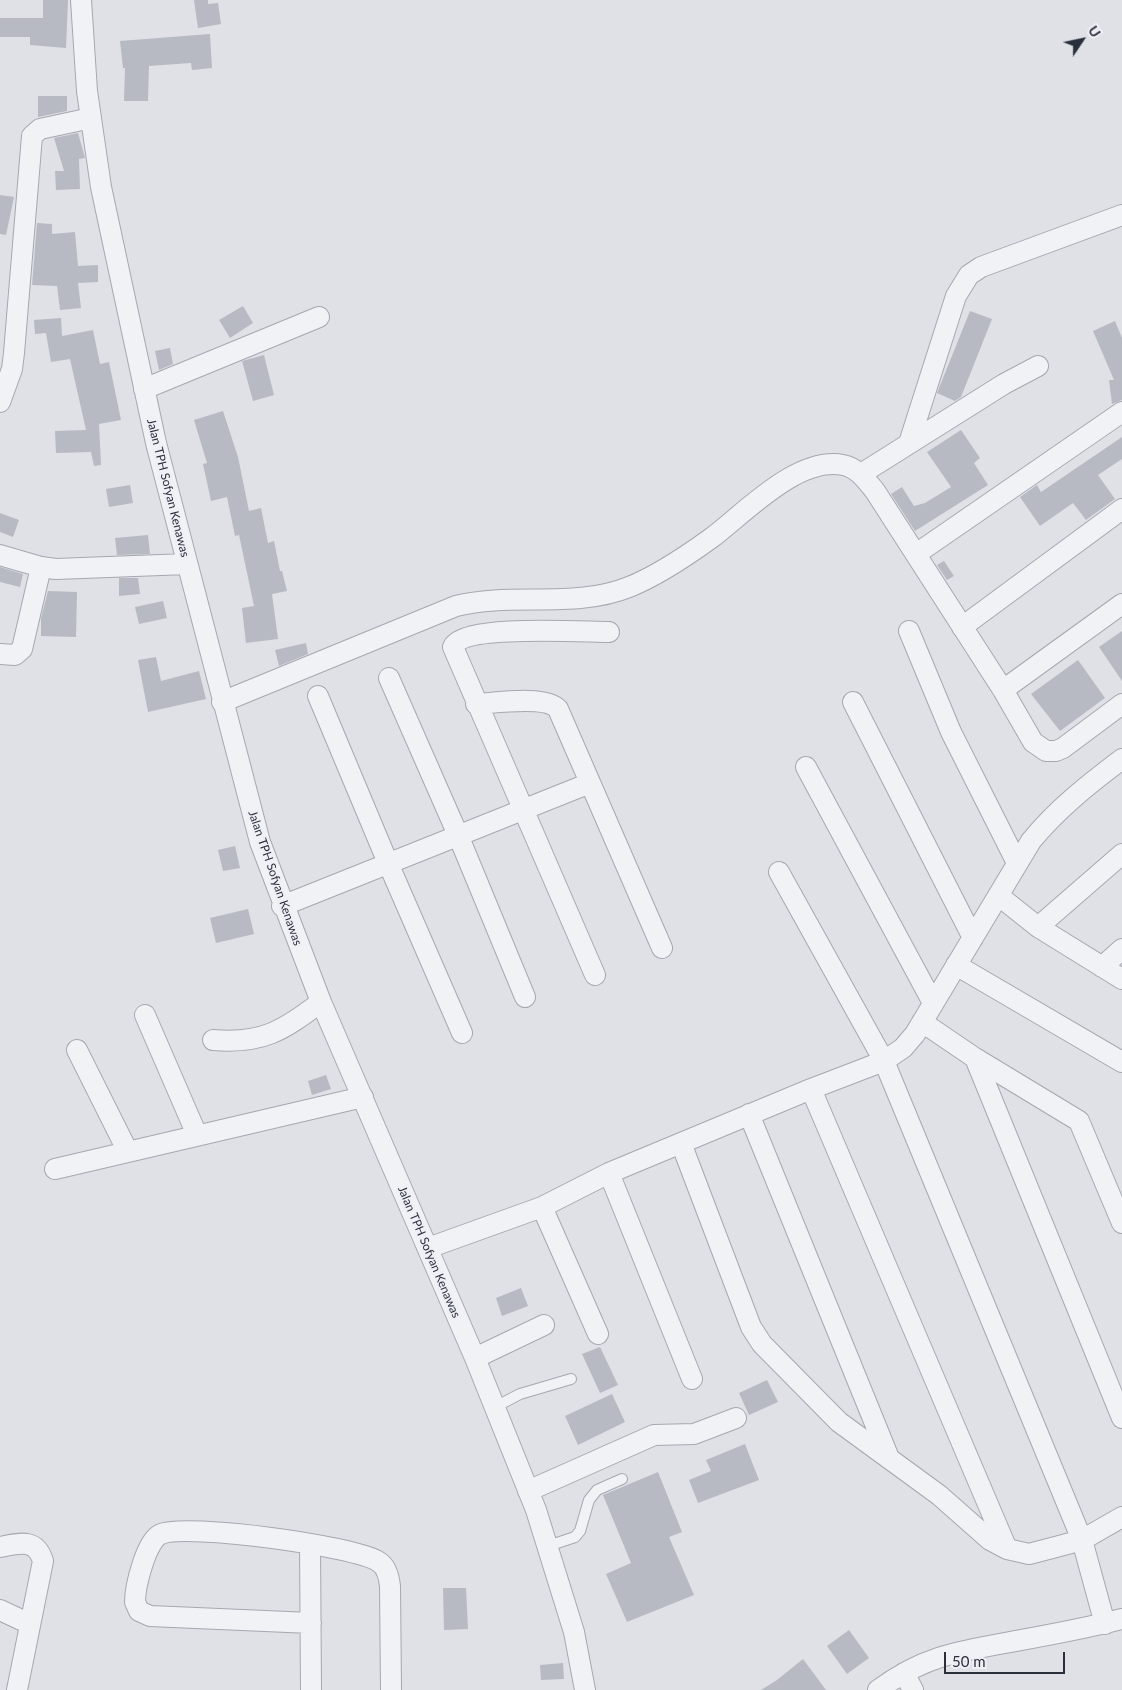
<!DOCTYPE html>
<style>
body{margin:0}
#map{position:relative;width:1122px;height:1690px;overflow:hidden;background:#dfe1e7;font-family:Lato,sans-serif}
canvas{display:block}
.north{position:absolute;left:1057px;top:15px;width:50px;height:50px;-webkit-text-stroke:4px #eef0f5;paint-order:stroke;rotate:56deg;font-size:14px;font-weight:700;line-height:20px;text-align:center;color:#2a2f3c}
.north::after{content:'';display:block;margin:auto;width:18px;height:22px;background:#2a2f3c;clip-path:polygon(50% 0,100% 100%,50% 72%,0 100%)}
.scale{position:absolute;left:944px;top:1652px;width:121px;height:22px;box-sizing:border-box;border:2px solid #2a2f3c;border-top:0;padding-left:6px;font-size:15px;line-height:18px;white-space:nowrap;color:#2a2f3c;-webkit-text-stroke:4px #eef0f5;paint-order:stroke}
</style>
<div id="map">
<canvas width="1122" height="1690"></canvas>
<div class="north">U</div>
<div class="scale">50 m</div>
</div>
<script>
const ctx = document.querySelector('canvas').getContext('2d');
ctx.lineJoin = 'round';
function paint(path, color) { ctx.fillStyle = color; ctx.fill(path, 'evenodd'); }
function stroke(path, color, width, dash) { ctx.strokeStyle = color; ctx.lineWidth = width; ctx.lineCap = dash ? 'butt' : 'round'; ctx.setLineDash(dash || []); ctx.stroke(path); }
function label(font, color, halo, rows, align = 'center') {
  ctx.font = font + ' Lato,sans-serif'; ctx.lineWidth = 5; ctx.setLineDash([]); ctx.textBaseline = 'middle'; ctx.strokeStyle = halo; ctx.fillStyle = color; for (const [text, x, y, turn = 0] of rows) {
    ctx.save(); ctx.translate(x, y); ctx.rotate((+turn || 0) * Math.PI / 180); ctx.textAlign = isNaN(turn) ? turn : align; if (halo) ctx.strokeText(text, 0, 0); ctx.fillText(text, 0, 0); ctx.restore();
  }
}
paint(new Path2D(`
 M 43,0 L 68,0 L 66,48 L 30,45 L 30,37 L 0,37 L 0,18 L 43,18 Z
 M 194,0 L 208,0 L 208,4 L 218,3 L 221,24 L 198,28 Z
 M 210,34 L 212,68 L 192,70 L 191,63 L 149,66 L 148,101 L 124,101 L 125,68 L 123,68 L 120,41 Z
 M 38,96 L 67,96 L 67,111 L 38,117 Z
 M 78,133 L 85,158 L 79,159 L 80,189 L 56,190 L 55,171 L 64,171 L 54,138 Z
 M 0,195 L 14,197 L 6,235 L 0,234 Z
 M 37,223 L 52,224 L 52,234 L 75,232 L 78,266 L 98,265 L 98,282 L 78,283 L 81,308 L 60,310 L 57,286 L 32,285 Z
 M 243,306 L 253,323 L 230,338 L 219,320 Z
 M 970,311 L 992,319 L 961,397 L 955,401 L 937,393 Z
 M 61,318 L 62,336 L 93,330 L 100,364 L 109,362 L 121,420 L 99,424 L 101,465 L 94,466 L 91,452 L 56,453 L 55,431 L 86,430 L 70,359 L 51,362 L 46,333 L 35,334 L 34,320 Z
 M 1115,321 L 1122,338 L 1122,400 L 1112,404 L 1109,380 L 1114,380 L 1093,331 Z
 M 170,348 L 173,364 L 159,370 L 155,351 Z
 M 264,355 L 274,395 L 253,401 L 242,361 Z
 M 223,411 L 238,457 L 249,511 L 261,508 L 268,543 L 274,541 L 280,571 L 282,571 L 287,591 L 272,594 L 278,639 L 246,643 L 242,608 L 254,606 L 239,535 L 235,536 L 227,497 L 211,501 L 203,464 L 207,463 L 194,420 Z
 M 961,430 L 980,458 L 974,463 L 988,485 L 915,531 L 891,494 L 902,487 L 914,506 L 925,503 L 951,487 L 927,452 Z
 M 1122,437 L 1122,459 L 1098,475 L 1115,499 L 1086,520 L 1073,503 L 1040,526 L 1020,497 L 1037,485 L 1041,492 Z
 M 130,485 L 133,503 L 109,507 L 106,489 Z
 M 0,513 L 19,520 L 13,537 L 0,532 Z
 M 148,535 L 150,554 L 117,555 L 115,538 Z
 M 944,561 L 954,576 L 947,580 L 937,565 Z
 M 0,567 L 23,574 L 20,587 L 0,582 Z
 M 119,578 L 138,578 L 140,594 L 119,596 Z
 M 48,591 L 77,592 L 76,637 L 41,636 L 41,618 Z
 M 163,601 L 167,618 L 139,624 L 135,607 Z
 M 1122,631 L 1122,681 L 1099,647 Z
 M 306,643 L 308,654 L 279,666 L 275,650 Z
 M 156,657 L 161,681 L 199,671 L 206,699 L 148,712 L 138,660 Z
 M 1078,660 L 1105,698 L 1060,731 L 1031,694 Z
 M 235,846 L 240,868 L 223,871 L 218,850 Z
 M 248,909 L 254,934 L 216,943 L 210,918 Z
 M 326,1075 L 331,1089 L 312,1095 L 308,1081 Z
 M 521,1288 L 528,1306 L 502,1316 L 496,1298 Z
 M 600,1347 L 618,1385 L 600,1393 L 582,1354 Z
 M 767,1380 L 778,1402 L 749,1415 L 739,1393 Z
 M 612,1394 L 625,1422 L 578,1445 L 565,1416 Z
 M 745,1444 L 759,1480 L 698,1503 L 689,1480 L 711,1471 L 706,1460 Z
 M 658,1472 L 682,1532 L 669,1537 L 694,1595 L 627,1622 L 606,1574 L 631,1563 L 603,1495 Z
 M 443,1588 L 466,1588 L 468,1629 L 444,1630 Z
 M 849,1630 L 869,1658 L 847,1674 L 827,1646 Z
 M 803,1659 L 826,1690 L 761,1690 L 777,1680 Z
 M 563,1663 L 564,1679 L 541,1680 L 540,1665 Z`), '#b7bac3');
const lane = new Path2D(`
 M 495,1407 L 520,1394 L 571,1379
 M 548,1546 L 575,1537 L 580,1531 L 589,1500 L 597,1490 L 622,1479`);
const street = new Path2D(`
 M 81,0 L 87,91 L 101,187 L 156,443 L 260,842 L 321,1002 L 475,1358 L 536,1510 L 574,1632 L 585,1690
 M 144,389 L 319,317
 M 0,402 L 12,369 L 14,353 L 32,136 L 40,129 L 91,118
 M 909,443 L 956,296 L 969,275 L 981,267 L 1122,215
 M 861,474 L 1004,384 L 1038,366
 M 916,554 L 1122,412
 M 0,555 L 41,567
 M 962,627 L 1122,509
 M 909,631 L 951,732 L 1017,863
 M 0,654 L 15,655 L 22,649 L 41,567 L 56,569 L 187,564
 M 389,678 L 458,835 L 525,997
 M 1003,690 L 1122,604
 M 318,696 L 388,863 L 462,1033
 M 222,702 L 456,606 C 512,592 575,609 629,587 C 657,576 685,557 710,539 C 744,514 797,456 843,465 C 858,468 866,480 875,491 L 1003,690 L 1033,742 L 1046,751 L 1056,751 L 1063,748 L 1122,704
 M 853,702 L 973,938
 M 476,704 C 495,703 546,695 558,709 L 662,948
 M 806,767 L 933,1003
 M 779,872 L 884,1061 L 1082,1540 L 1105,1624
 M 999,896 L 1038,927 L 1122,979
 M 282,906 L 590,783
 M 1038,927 L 1122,854
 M 956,965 L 1122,1062
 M 1102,967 L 1122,949
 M 595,975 L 453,647 C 464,624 582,632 609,632
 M 145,1015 L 197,1135
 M 922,1022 L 975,1058 L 1079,1121 L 1122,1223
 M 213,1040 C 263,1044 282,1031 321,1002
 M 77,1050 L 128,1152
 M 975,1058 L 1122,1418
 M 811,1089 L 1007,1549
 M 749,1114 L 889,1458
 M 681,1143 L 751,1327 L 762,1344 L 839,1422 L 939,1495 L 990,1540 L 1007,1549 L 1029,1554 L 1052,1548 L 1082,1540 L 1122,1517
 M 55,1169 L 363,1097
 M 609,1173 L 692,1379
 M 542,1207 L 598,1334
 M 428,1248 L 542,1207 L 609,1173 L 811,1089 L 884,1061 L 903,1048 L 915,1034 L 1031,841 C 1057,809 1089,784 1122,759
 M 475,1358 L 544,1325
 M 528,1491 L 654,1435 L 694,1434 L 736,1418
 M 310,1544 L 311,1690
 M 0,1547 C 20,1543 36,1538 43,1561 L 17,1690
 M 0,1610 L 30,1624
 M 311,1623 L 150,1616 L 139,1611 L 135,1602 C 135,1587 146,1540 161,1534 C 186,1523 356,1546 379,1562 C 387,1567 389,1577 390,1586 L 391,1690
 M 904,1673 L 913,1690
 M 878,1690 C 921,1658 954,1652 1005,1643 C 1044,1636 1084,1629 1122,1619`);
stroke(lane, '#a5a8b0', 12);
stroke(street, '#a5a8b0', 22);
stroke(lane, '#f1f2f5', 10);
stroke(street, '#f1f2f5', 20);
label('12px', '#2a2f3c', '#eef0f5', [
 ["Jalan TPH Sofyan Kenawas",168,488,76],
 ["Jalan TPH Sofyan Kenawas",275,878,71],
 ["Jalan TPH Sofyan Kenawas",429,1252,67]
]);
</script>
